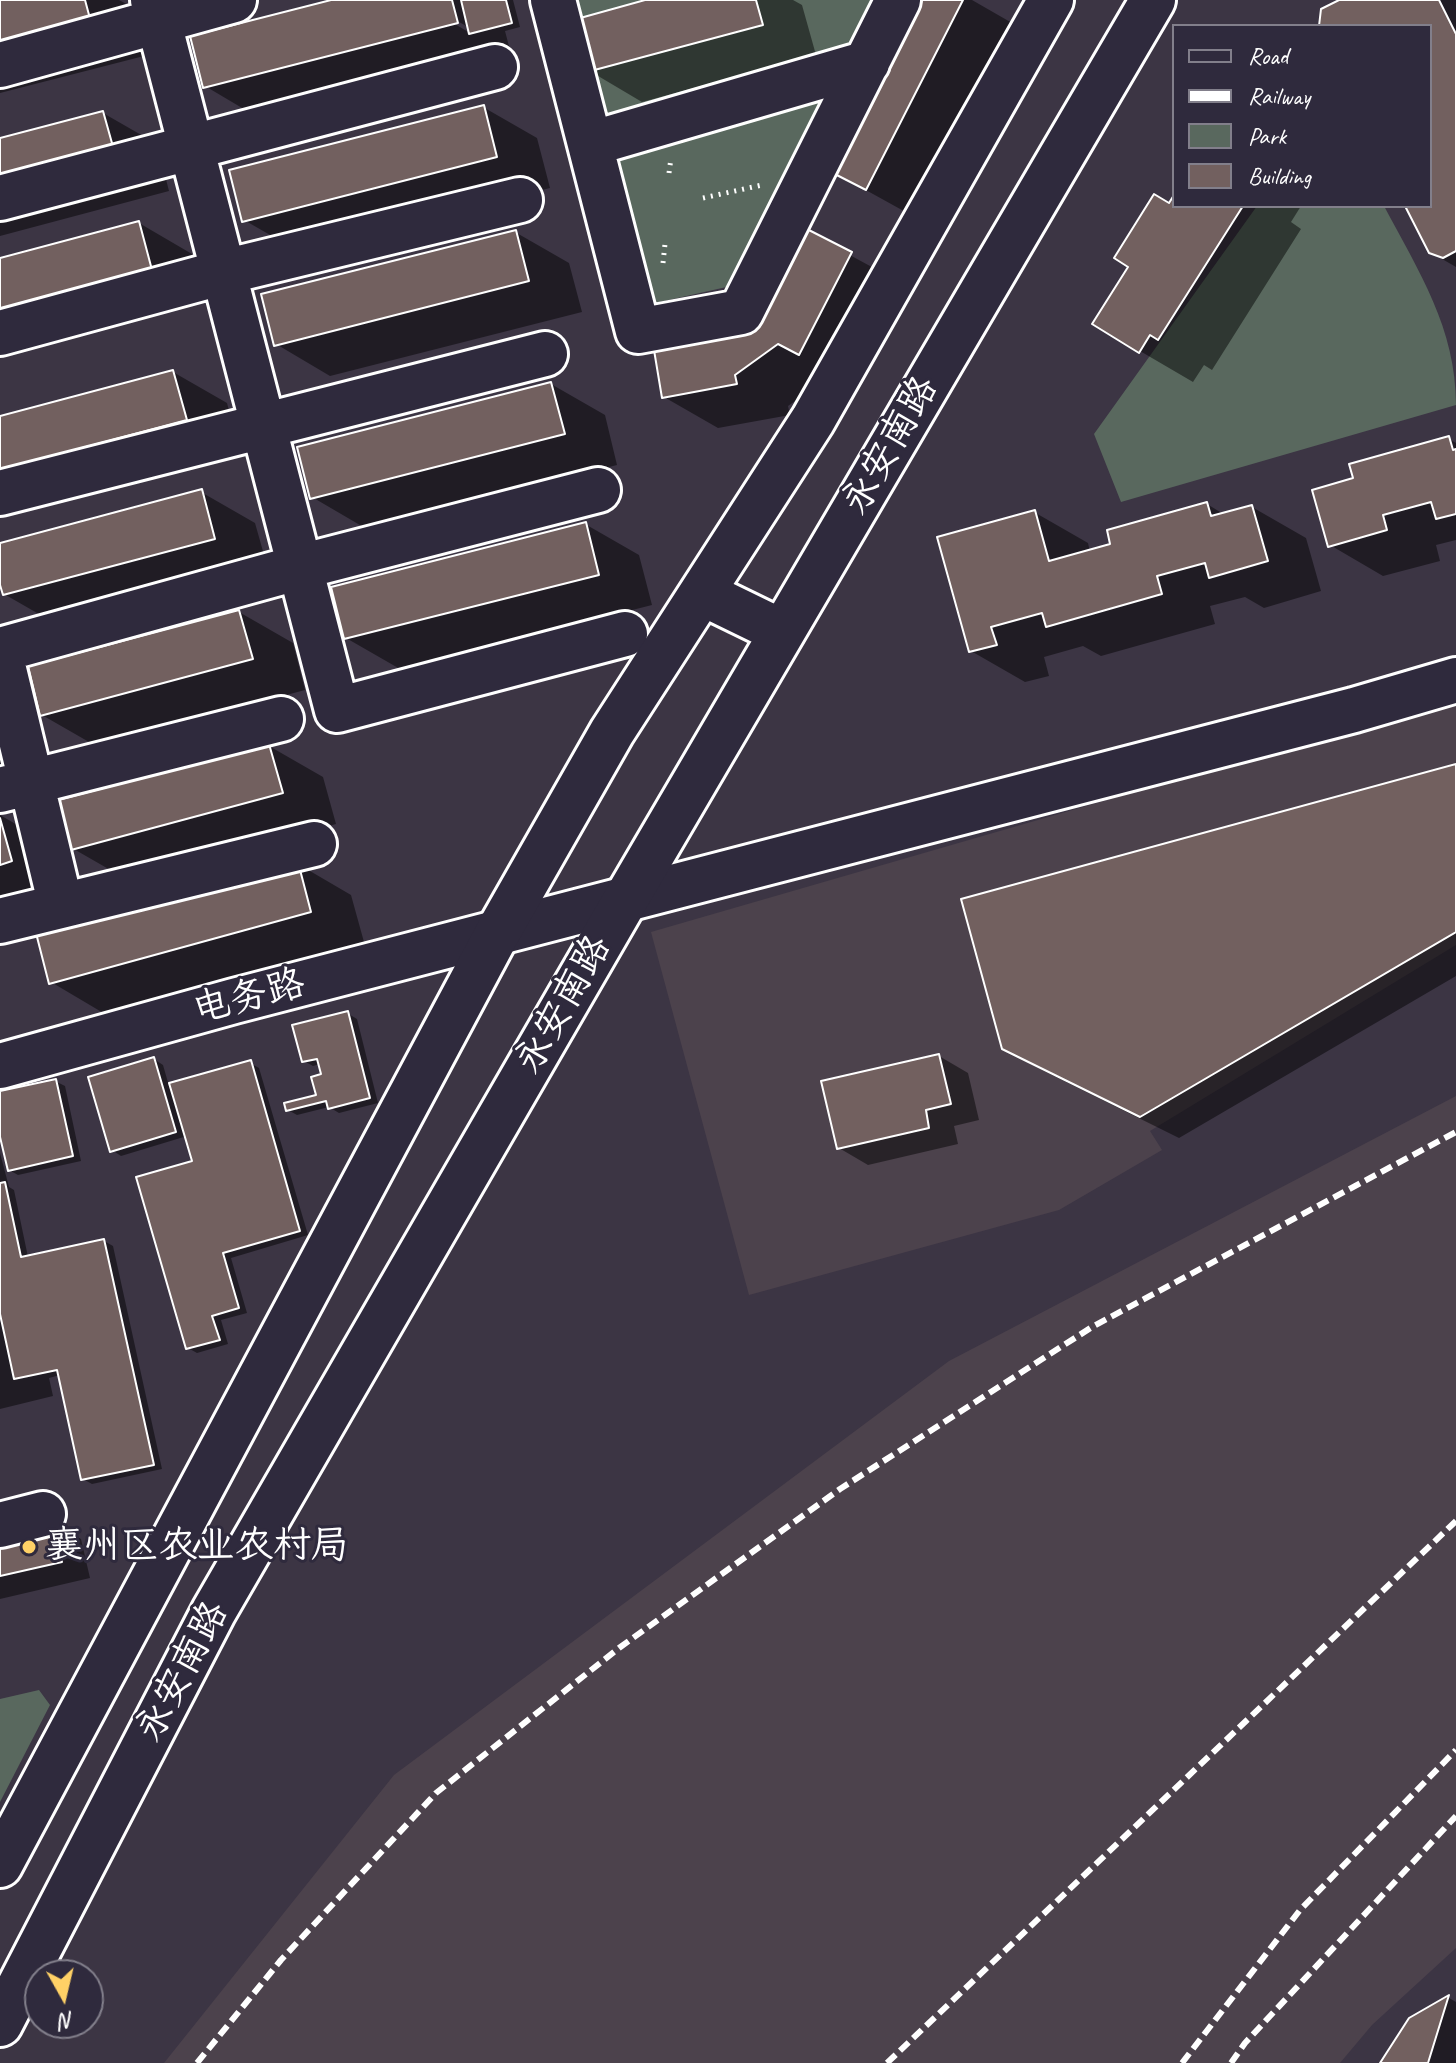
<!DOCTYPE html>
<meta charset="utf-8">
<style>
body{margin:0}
#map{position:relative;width:1456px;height:2063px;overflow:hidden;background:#3c3544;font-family:Caveat,sans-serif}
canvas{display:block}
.legend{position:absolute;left:1172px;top:24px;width:260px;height:184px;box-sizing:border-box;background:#2f2a3d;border:2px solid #827f8b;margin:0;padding:10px 14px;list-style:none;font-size:24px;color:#fff}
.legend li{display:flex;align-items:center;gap:16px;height:40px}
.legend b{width:40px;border:2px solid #827f8b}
.north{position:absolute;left:24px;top:1959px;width:80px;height:80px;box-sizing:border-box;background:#2f2a3d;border:2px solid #827f8b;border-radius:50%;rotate:172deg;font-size:22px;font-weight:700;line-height:32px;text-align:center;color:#fff}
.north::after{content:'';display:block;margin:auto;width:28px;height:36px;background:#ffd166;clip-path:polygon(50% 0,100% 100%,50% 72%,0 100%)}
</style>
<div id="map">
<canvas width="1456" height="2063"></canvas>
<ul class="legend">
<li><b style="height:10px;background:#2f2a3d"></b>Road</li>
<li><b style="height:10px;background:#fff"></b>Railway</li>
<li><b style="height:22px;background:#59685e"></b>Park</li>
<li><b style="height:22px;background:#72605f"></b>Building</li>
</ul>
<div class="north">N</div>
</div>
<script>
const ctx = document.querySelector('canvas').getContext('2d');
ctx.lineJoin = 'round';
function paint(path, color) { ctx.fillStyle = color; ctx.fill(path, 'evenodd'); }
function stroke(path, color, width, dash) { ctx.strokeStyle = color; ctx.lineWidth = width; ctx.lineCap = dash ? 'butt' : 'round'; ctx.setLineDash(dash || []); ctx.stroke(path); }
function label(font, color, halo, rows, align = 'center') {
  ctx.font = font + ' Caveat,"LXGW WenKai TC",sans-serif'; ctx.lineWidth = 6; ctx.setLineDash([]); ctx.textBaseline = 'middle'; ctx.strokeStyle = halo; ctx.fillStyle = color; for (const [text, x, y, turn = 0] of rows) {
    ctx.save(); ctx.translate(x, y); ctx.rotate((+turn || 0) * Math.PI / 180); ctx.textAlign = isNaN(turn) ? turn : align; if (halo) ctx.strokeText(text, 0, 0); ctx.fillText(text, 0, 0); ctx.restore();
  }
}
paint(new Path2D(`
 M 1456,699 L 1456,945 L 1150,1131 L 1162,1150 L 1059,1210 L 749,1295 L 651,932 Z
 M 1456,1096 L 1456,1948 L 1372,2025 L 1340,2063 L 164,2063 L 394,1775 L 949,1361 Z`), '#4c424c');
paint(new Path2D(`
 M 563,0 L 875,0 L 731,286 L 642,306 Z
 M 1257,206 L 1384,206 C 1419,272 1456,328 1456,405 L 1121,502 L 1094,434 Z
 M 39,1690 L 50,1705 L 0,1802 L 0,1699 Z`), '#59685e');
paint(new Path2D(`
 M 0,0 L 119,0 L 132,7 L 144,56 L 0,93 Z
 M 340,0 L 513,0 L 520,27 L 505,31 L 511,54 L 259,118 L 205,86 ZM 450,17 L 470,28 L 470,33 L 448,20 Z
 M 653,0 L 793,0 L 802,5 L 816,55 L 642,102 L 588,70 Z
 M 911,0 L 972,0 L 1019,27 L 920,220 L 826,168 Z
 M 1344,0 L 1456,0 L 1456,267 L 1430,252 L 1407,206 L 1430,206 L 1430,26 L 1321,26 Z
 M 483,107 L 537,138 L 550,188 L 298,251 L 244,220 Z
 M 103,113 L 157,144 L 169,191 L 0,236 L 0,140 Z
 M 1174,199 L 1174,206 L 1301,206 L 1291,222 L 1301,229 L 1212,370 L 1204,365 L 1193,382 L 1140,351 L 1131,266 Z
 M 139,223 L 192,254 L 205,301 L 0,355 L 0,260 Z
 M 800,228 L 905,285 L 833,374 L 788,406 L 790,415 L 718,428 L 664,397 L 747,329 Z
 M 515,232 L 569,263 L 582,312 L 330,376 L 276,344 Z
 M 173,372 L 227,403 L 239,450 L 0,489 L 0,418 Z
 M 551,384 L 605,415 L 617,465 L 365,528 L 312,497 Z
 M 1449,439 L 1456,443 L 1456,540 L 1436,545 L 1440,561 L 1383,576 L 1330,545 L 1355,480 Z
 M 201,492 L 255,523 L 268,569 L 58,625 L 4,594 L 0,577 L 0,545 Z
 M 1207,504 L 1225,515 L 1252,507 L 1306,538 L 1321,591 L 1264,608 L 1245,597 L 1210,606 L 1215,624 L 1101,656 L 1083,646 L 1044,657 L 1049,676 L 1025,682 L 971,651 L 1034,512 L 1088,543 L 1090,552 L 1113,545 Z
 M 585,524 L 639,555 L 652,605 L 400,669 L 346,638 Z
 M 239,612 L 293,643 L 305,690 L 96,746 L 42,715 Z
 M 0,725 L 12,765 L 0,768 Z
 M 269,746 L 323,777 L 336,824 L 126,879 L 72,848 Z
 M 1456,766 L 1456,976 L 1179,1138 L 1042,1070 L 1003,1048 Z
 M 0,815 L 52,845 L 65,892 L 0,910 Z
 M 298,864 L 351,895 L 364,942 L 105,1014 L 51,982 Z
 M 347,1013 L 357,1019 L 378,1103 L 339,1113 L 329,1107 L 297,1115 L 288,1110 L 319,1097 L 323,1076 L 320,1064 L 313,1066 L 304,1061 Z
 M 939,1056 L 968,1073 L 979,1120 L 954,1126 L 958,1144 L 868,1165 L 839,1148 Z
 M 154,1059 L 163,1065 L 169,1086 L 250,1063 L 259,1068 L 308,1235 L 231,1258 L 247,1313 L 221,1320 L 228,1344 L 197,1353 L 188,1348 L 195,1162 L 187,1136 L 121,1156 L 112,1150 Z
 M 55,1081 L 65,1086 L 81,1161 L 18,1175 L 9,1170 L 0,1128 L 0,1093 Z
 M 0,1153 L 9,1187 L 14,1190 L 28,1257 L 104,1241 L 113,1246 L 162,1469 L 92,1484 L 83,1479 L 60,1375 L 49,1378 L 53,1396 L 0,1409 L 0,1321 L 4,1324 L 0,1304 Z
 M 52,1522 L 81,1539 L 90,1578 L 0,1599 L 0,1534 Z
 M 1449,1998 L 1456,2002 L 1456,2063 L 1382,2063 L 1410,2019 Z`), '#0007');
const building = new Path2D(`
 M 0,0 L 85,0 L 92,26 L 0,49 Z
 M 331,0 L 452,0 L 458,23 L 203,88 L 190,36 Z
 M 461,0 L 506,0 L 512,23 L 469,34 Z
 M 645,0 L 756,0 L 763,25 L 587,72 L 573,20 Z
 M 909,0 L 963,0 L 866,190 L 823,168 Z
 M 1339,0 L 1439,0 L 1456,34 L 1456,251 L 1443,258 L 1429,253 L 1405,206 L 1430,206 L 1430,26 L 1319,26 L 1321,9 Z
 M 484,105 L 497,157 L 242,222 L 229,170 Z
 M 103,111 L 117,161 L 0,192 L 0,138 Z
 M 1154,194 L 1169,203 L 1174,195 L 1174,206 L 1243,206 L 1158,340 L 1150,335 L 1139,353 L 1092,324 L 1128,267 L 1114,258 Z
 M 139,221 L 152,270 L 0,311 L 0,258 Z
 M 799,225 L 852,252 L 799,355 L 778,344 L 735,375 L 737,384 L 662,398 L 653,344 L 745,327 Z
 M 516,230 L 529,281 L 274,346 L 261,294 Z
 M 173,370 L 187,420 L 0,470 L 0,416 Z
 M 551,382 L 565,434 L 310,499 L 297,447 Z
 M 1449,436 L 1453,450 L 1456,449 L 1456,514 L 1436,519 L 1431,502 L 1383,515 L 1387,530 L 1328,547 L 1312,490 L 1353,478 L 1349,464 Z
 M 202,489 L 215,539 L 3,595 L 0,585 L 0,543 Z
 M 1207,502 L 1211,516 L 1252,505 L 1268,561 L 1209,578 L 1205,563 L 1157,576 L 1162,594 L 1046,627 L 1042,613 L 991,627 L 997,645 L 969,652 L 937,537 L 1035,510 L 1049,561 L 1110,544 L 1107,530 Z
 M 586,522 L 599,575 L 344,639 L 331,587 Z
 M 239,610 L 253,659 L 40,716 L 28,666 Z
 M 269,744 L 283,793 L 71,850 L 58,800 Z
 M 1456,764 L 1456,932 L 1140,1117 L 1002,1049 L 961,899 Z
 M 0,818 L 12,861 L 0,865 Z
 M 298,862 L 311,912 L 49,984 L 36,933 Z
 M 348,1011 L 370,1098 L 328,1109 L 326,1101 L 286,1111 L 284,1103 L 316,1095 L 311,1077 L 321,1074 L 317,1059 L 302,1062 L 292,1025 Z
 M 939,1054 L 951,1104 L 926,1110 L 929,1128 L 837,1149 L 821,1081 Z
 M 154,1057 L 176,1132 L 110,1152 L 88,1077 Z
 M 251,1060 L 300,1231 L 223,1253 L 239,1308 L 212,1316 L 220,1340 L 186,1349 L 136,1177 L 192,1161 L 169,1083 Z
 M 56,1079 L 73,1156 L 8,1171 L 0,1137 L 0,1091 Z
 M 5,1182 L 21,1257 L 104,1239 L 154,1465 L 81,1480 L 57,1370 L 14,1379 L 0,1314 L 0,1183 Z
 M 52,1520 L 62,1562 L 0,1576 L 0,1532 Z
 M 1449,1995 L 1428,2063 L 1380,2063 L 1409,2018 Z`);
paint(building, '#72605f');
stroke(building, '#fff', 2);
const minor = new Path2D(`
 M 153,0 L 337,710 L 625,634
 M 553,0 L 638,331 L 741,312 L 898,0
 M 0,65 L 234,0
 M 590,144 L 867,63
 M 0,198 L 495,67
 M 0,333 L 224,272 L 520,200
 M 0,493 L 545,354
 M 0,650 L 300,567 L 598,490
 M 0,653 L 61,906 L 0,921
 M 0,790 L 281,719
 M 61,906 L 314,844
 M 0,1066 L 234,1001 L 1354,710 L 1456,680
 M 0,1525 L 43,1514`);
const major = new Path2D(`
 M 702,593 L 782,632
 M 0,1865 L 498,932 L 612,732 L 813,420 L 1051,0
 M 0,2024 L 214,1611 L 626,899 L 1153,0`);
stroke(minor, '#fff', 50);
stroke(major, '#fff', 50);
stroke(new Path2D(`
 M 669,173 L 671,158
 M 703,198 L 762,185
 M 663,263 L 665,244`), '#fff', 5, [2, 6]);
stroke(minor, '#2f2a3d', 44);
stroke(major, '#2f2a3d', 44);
stroke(new Path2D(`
 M 197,2063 L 281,1960 L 436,1793 L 619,1648 L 840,1489 L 1092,1327 L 1456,1132
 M 887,2063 L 1456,1521
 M 1182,2063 L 1300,1910 L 1456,1750
 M 1231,2063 L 1245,2043 L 1456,1816`), '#fff', 6, [12, 6]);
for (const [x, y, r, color] of [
 [29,1547,8,"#ffd166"]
]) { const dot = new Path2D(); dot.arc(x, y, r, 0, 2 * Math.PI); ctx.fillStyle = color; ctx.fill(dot); stroke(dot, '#2f2a3d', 3); }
label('38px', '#fff', '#2f2a3d', [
 ["永安南路",891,446,-60],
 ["电务路",249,998,-15],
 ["永安南路",564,1005,-60],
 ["永安南路",183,1672,-62]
]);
label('38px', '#fff', '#2f2a3d', [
 ["襄州区农业农村局",45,1547]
], 'left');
</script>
